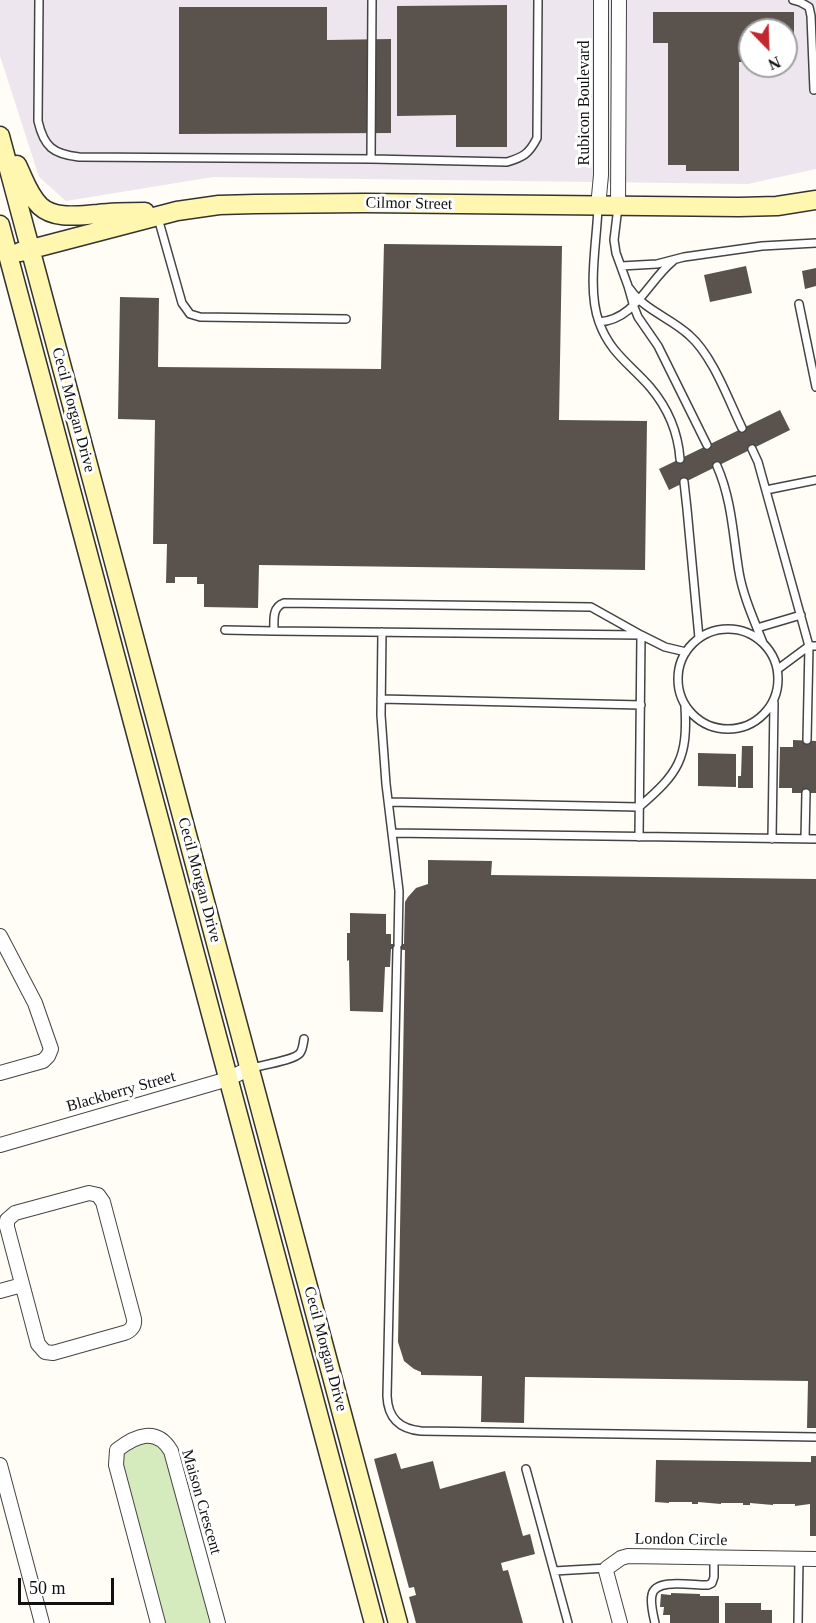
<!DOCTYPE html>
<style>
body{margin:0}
#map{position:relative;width:816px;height:1623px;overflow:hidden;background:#fffdf5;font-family:"Times New Roman",serif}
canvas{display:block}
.north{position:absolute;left:738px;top:18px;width:60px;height:60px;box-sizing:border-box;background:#fff;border:2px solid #a0a0a0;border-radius:50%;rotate:157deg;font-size:16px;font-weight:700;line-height:24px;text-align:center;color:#111}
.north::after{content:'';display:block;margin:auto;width:21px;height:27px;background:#c4262e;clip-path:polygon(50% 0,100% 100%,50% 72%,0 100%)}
.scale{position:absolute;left:18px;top:1578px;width:96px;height:27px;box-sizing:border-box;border:3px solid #111;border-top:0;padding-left:8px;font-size:18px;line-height:21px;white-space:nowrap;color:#111;-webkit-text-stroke:4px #fff;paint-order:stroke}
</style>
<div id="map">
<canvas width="816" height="1623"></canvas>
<div class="north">N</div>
<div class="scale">50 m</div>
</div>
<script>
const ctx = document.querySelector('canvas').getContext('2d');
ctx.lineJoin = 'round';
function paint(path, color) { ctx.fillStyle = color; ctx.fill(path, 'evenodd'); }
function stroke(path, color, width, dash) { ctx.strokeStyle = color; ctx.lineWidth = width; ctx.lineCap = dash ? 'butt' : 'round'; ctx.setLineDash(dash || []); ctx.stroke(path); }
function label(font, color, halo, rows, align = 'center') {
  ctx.font = font + ' "Times New Roman",serif'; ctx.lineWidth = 6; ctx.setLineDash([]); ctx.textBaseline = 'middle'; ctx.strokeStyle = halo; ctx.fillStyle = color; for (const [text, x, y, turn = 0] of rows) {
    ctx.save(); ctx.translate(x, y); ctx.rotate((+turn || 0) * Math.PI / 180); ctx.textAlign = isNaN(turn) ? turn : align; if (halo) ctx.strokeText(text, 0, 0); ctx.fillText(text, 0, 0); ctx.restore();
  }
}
paint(new Path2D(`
 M 0,0 L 816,0 L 816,169 L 748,184 L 213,177 L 66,201 L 39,177 L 0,56 ZM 750,30 L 786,30 L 786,66 L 750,66 Z`), '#eee6ef');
paint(new Path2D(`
 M 150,1441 L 163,1448 L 211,1623 L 165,1623 L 121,1462 L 123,1452 L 131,1446 Z`), '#d5ebbd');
paint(new Path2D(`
 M 507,5 L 507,147 L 456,147 L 456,115 L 397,116 L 397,6 Z
 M 179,7 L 327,7 L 327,40 L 391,39 L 391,133 L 179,134 Z
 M 653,12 L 794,12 L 794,62 L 786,62 L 786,30 L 750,30 L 750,62 L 739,62 L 739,171 L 686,171 L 686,165 L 668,165 L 668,43 L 653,43 Z
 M 384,244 L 562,246 L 559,420 L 647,421 L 645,570 L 259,565 L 258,608 L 204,607 L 204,584 L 197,584 L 197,577 L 175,577 L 175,583 L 166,583 L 167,544 L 153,544 L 155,420 L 118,419 L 120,297 L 159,298 L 158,367 L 381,369 Z
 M 746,266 L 752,293 L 710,302 L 704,275 Z
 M 816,268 L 816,286 L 805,289 L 802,271 Z
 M 780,410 L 790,430 L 669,490 L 659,469 Z
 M 793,740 L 816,741 L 816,793 L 792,793 L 792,788 L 779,788 L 780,747 L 793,747 Z
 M 742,746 L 753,746 L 753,788 L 738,788 L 738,776 L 741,776 Z
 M 698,753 L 736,754 L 736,787 L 698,786 Z
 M 428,860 L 492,861 L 491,875 L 816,879 L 816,1428 L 807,1428 L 808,1381 L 525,1377 L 524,1423 L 481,1422 L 482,1376 L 421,1375 L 421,1372 L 414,1369 L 404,1361 L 398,1342 L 405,950 L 391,949 L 390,967 L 385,967 L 383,1012 L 350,1011 L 349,960 L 347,961 L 347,933 L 350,933 L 350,913 L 386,914 L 386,934 L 391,934 L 391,944 L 404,944 L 405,902 L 408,897 L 416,888 L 428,884 Z
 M 396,1453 L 401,1469 L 433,1461 L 440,1489 L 505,1471 L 523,1536 L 530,1534 L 535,1554 L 501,1563 L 503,1571 L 508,1570 L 523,1623 L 416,1623 L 409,1597 L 416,1595 L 414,1587 L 409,1588 L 374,1459 Z
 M 811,1456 L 816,1456 L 816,1536 L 810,1536 L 810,1504 L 795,1506 L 795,1504 L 773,1504 L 773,1505 L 750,1503 L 750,1505 L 743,1505 L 743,1503 L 721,1503 L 721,1504 L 698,1502 L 698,1504 L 692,1504 L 692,1502 L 669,1502 L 669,1503 L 655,1502 L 656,1460 L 811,1462 Z
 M 671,1593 L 700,1594 L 700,1596 L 719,1596 L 719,1623 L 670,1623 L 670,1615 L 663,1615 L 664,1607 L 660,1607 L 661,1594 L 671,1595 Z
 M 725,1603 L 761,1603 L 761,1610 L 772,1610 L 772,1623 L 725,1623 Z`), '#5a524d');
const lane = new Path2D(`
 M 39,0 L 38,121 C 44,147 53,154 79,157 L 371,159 L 507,162 C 523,157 529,154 537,138 L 538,0
 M 793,0 L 800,2 L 809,7 L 811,16 L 814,90
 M 371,159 L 372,0
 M 598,207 C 597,241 587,290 599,322 C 610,353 630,364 650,387 C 667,407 678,432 680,459
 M 618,207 L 614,240 L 616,253 L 628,286 L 634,307 L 638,317 L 658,346 L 707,445
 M 158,218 L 182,303 L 190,314 L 200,317 L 346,319
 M 621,266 L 657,264 L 684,257 L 762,246 L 816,243
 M 630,289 C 644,310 671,318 689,335 C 713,356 728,399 742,428
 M 799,304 L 816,387
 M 599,322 C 635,320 648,281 673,261
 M 752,449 L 758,462 L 809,646 L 807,740
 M 717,466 C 732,500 733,536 739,572 C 743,596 754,620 763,643
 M 684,482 L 687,509 L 699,638
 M 766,490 L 816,480
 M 284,603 L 591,607 L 641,635 L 274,631 C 274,620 272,607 284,603 Z
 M 757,628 L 801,615
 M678 679a50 50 0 1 1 100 0a50 50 0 1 1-100 0Z
 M 225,630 L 274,631
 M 382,632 L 381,715 L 386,784 L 399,891 L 398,944
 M 778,669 L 809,646 L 816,646
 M 381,699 L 641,705
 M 389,802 L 639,807 C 679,773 688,758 685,706
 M 392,833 L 816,839
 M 639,837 L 641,635 L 665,647 L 686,652
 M 772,839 L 774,703
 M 805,839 L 806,793
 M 397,949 L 387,1396 C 388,1419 400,1429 421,1431 L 816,1437
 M 252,1068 C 262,1065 295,1060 300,1053 C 303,1049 303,1044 304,1039
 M 526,1469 L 568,1623
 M 554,1571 L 607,1568
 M 655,1623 C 653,1614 650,1603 652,1595 C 655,1577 695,1586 708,1585 L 712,1583 L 714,1577 L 714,1557
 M 798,1623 L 799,1559`);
const street = new Path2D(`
 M 598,207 L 601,175 L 601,0
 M 618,207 L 619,0
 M 0,936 L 35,1003 L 51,1049 L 48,1056 L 43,1061 L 0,1073
 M 0,1145 L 228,1079 L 250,1068
 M 89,1193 L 98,1195 L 103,1202 L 134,1319 C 135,1326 131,1331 124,1333 L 53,1353 L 45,1352 L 38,1344 L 7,1227 L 7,1220 L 15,1213 Z
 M 0,1291 L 22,1285
 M 0,1465 L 42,1623
 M 158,1623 L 116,1465 L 117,1450 C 136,1435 157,1427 171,1451 L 218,1623
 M 620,1623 L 606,1571 L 607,1568 L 621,1558 L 628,1556 L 816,1559`);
const secondary = new Path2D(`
 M 0,136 L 398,1623
 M 17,165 C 24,179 28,194 40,206 C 55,220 80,215 98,214 C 114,212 130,212 145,212
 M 0,225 L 374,1623
 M 20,252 L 177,211 L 219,205 L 255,204 L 365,203 L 739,207 L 777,206 L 816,200`);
stroke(lane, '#444', 10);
stroke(street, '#444', 16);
stroke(secondary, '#333', 21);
stroke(lane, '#fff', 7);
stroke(street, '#fff', 14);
stroke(secondary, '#fff6b0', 18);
label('16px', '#111', '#fff', [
 ["Rubicon Boulevard",585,103,-90],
 ["Cilmor Street",409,204,1],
 ["Cecil Morgan Drive",73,410,75],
 ["Cecil Morgan Drive",199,880,75],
 ["Blackberry Street",121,1092,-16],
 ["Cecil Morgan Drive",325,1349,75],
 ["Maison Crescent",201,1502,74],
 ["London Circle",681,1540,1]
]);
</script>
